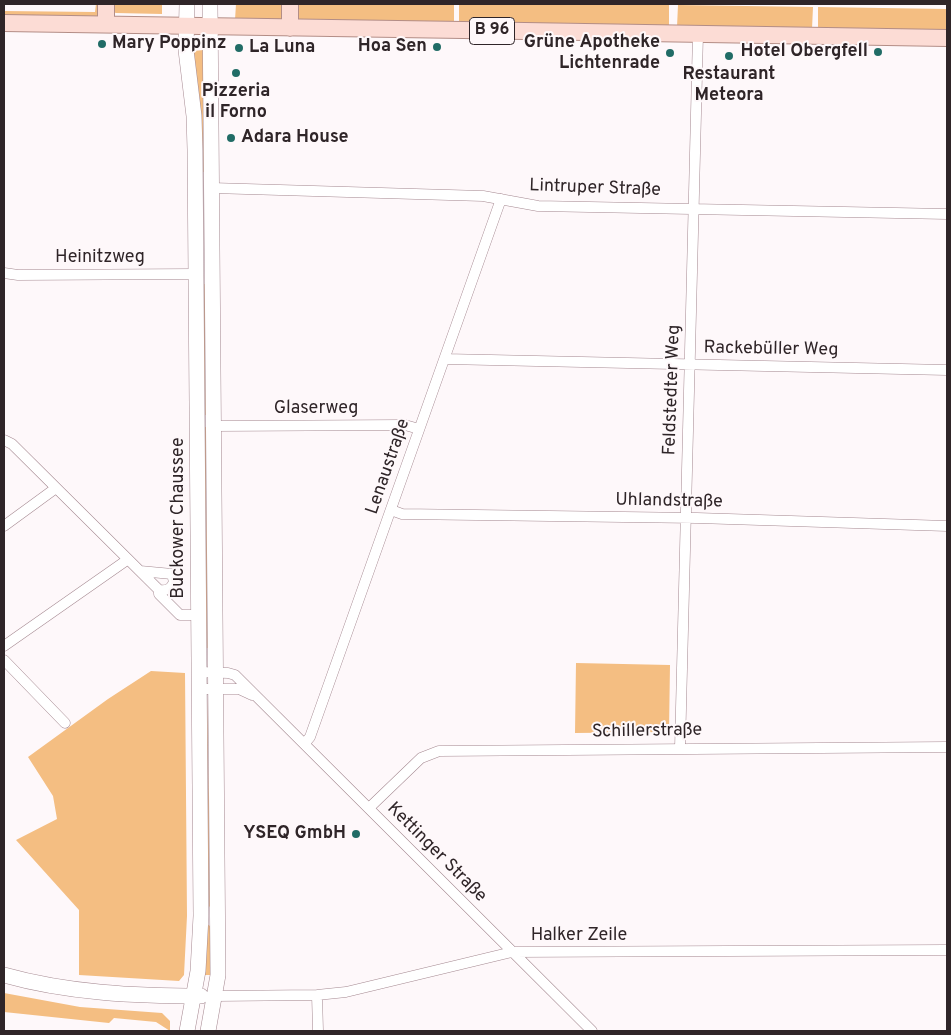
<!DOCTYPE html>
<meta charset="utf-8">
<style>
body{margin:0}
#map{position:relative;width:951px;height:1035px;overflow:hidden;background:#fef8fa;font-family:Overpass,sans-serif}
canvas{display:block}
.frame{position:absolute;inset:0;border:5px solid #2f2528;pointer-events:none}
</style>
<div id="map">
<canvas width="951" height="1035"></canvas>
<div class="frame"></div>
</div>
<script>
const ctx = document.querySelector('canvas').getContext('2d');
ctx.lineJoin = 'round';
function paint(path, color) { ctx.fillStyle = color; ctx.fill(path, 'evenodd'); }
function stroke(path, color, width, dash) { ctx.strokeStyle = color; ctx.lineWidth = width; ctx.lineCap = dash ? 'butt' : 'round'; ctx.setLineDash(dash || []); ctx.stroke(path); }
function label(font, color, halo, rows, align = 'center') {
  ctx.font = font + ' Overpass,sans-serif'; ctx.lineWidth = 4; ctx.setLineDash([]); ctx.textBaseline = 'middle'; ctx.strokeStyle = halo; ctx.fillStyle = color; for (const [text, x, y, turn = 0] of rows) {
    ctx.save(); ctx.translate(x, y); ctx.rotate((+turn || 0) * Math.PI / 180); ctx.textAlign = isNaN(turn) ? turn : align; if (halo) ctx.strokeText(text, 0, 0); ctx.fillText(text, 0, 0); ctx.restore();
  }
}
paint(new Path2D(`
 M 96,4 L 101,4 L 98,16 L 4,16 L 4,11 L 95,12 Z
 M 112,4 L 162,4 L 162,14 L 116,13 L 113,12 Z
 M 236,4 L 281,4 L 283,19 L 235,20 Z
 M 299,4 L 454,4 L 454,23 L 298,20 L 297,5 Z
 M 459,4 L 669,5 L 669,26 L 459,23 Z
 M 678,5 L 813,7 L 812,29 L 677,27 Z
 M 818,7 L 947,9 L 947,31 L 818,29 Z
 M 204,50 L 205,172 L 200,172 L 193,51 Z
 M 201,284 L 206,284 L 207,415 L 202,415 Z
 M 202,427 L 207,427 L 209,648 L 204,648 Z
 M 576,663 L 670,665 L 669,732 L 575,733 Z
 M 151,671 L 185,673 L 187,916 L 184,975 L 179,981 L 79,975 L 79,910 L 16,840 L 57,819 L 53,796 L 28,757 L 108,699 Z
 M 207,698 L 211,904 L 208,909 L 205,699 Z
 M 207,924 L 210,926 L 210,975 L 203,975 Z
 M 4,993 L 80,1007 L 162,1013 L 170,1021 L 170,1031 L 156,1022 L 114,1018 L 109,1023 L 4,1012 Z`), '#f4be82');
const street = new Path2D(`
 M 212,188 L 483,196 L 538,206 L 947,214
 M 4,273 L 18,275 L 196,274
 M 445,359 L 947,370
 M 214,426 L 405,425 L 419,429
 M 4,440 L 12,444 L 159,590 L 159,594 L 180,615 L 199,615
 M 391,510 L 402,514 L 697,518 L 947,526
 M 4,526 L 56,488
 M 140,571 L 172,574 L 174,582 C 171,589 167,591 159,590
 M 4,646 L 127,560
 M 4,660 L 65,723
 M 199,672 L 228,673 L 235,675 L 592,1031
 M 200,689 L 239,689 L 252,695
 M 305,743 L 310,737 L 501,199
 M 680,748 L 698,34
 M 369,808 L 421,758 L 439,751 L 947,747
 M 317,995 L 318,1031
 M 215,996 L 317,995 L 346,992 L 512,952 L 947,950`);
const secondary = new Path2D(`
 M 4,975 C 68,993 135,996 201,996
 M 187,1031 L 198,971 L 201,916 L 195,150 L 194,116 L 186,50 L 187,4
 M 208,1031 L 218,975 L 210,4`);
const primary = new Path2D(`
 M 290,4 L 290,28
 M 4,23 C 318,27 633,33 947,38
 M 106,24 L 106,4`);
stroke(street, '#a58991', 11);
stroke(secondary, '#a58991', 16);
stroke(primary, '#b38d86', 18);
stroke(street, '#fff', 10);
stroke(secondary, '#fff', 15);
stroke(primary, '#fcdcd5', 16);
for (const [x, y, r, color] of [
 [102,44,5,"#216c66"],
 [437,47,5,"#216c66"],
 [239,48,5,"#216c66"],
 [878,52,5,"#216c66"],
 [670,53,5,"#216c66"],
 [729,56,5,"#216c66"],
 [236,73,5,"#216c66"],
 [231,138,5,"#216c66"],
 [356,834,5,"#216c66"]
]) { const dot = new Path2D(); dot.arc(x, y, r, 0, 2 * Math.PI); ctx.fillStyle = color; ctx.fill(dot); stroke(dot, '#fef8fa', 2); }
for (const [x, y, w] of [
 [492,31,45]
]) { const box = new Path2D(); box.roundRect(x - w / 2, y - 13.5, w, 27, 4); ctx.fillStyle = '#fef8fa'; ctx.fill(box); stroke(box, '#2f2528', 1); }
label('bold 16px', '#2f2528', null, [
 ["B 96",492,31]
]);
label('bold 18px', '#2f2528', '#fef8fa', [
 ["Grüne Apotheke",660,43],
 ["Lichtenrade",660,64],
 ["Mary Poppinz",112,44,"left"],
 ["Hoa Sen",427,47],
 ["La Luna",249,48,"left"],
 ["Hotel Obergfell",868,52],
 ["Restaurant",729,75,"center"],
 ["Meteora",729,96,"center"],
 ["Pizzeria",236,92,"center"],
 ["il Forno",236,113,"center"],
 ["Adara House",241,138,"left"],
 ["YSEQ GmbH",346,834]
], 'right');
label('18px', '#2f2528', '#fef8fa', [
 ["Lintruper Straße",595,189,2],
 ["Heinitzweg",100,258],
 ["Rackebüller Weg",771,350,1],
 ["Feldstedter Weg",673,390,-88],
 ["Glaserweg",316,409],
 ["Lenaustraße",389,467,-71],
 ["Uhlandstraße",669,502,1],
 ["Buckower Chaussee",179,518,-90],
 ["Schillerstraße",647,732,-1],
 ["Kettinger Straße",436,853,45],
 ["Halker Zeile",579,936]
]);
</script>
